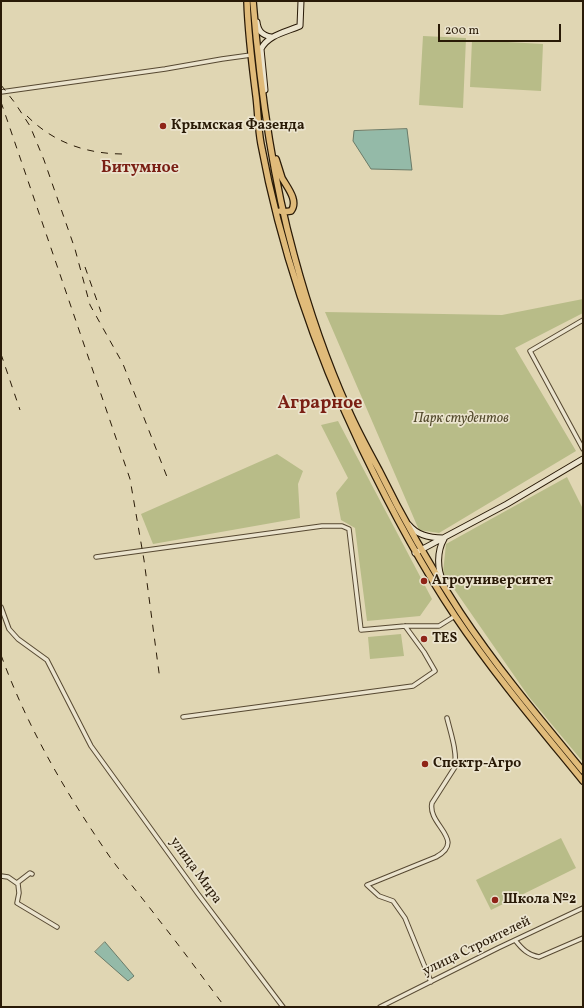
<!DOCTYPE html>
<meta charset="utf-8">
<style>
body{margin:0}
#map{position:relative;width:584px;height:1008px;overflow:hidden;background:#e0d6b3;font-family:Vollkorn,serif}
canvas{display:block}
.frame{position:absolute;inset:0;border:2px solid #291a07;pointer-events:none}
.scale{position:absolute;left:438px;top:24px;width:123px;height:18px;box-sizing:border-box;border:2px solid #291a07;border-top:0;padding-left:5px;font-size:12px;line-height:14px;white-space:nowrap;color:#291a07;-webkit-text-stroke:3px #ebe4ce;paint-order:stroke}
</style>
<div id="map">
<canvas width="584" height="1008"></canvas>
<div class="frame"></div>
<div class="scale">200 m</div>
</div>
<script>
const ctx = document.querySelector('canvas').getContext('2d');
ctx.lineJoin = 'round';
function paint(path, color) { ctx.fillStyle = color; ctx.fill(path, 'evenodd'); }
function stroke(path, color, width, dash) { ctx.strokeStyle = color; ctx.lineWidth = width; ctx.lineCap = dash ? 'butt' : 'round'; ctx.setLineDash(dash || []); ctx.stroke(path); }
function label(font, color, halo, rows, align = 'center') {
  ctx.font = font + ' Vollkorn,serif'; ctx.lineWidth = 3.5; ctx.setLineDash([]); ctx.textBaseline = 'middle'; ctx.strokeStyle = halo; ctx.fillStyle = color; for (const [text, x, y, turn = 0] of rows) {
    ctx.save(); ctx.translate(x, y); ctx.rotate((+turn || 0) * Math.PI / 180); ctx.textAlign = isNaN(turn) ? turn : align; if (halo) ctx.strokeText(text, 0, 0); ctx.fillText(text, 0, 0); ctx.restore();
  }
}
paint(new Path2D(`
 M 423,36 L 466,38 L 463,108 L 419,105 Z
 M 472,40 L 543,44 L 541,91 L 470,87 Z
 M 583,299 L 583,313 L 515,348 L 576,451 L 439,533 L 419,530 L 325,312 L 502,315 Z
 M 338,421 L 432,599 L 420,616 L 367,621 L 355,528 L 341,520 L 336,493 L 348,478 L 321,425 Z
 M 277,454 L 303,471 L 298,484 L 300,518 L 153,544 L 141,514 Z
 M 567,477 L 583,509 L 583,762 L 529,697 L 443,573 L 446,544 Z
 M 401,634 L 404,656 L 370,659 L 368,637 Z
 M 561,838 L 576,868 L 491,910 L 476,880 Z`), '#b8bc88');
const water = new Path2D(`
 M 407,129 L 412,170 L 371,169 L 353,141 L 354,131 Z
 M 105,942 L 134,976 L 128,981 L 95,952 Z`);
paint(water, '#94baa8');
stroke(water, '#697a68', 1);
const street = new Path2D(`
 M 1,92 L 165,69 L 222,59 L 251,55
 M 583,320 L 530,351 L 583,449
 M 96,557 L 322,526 L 342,526 L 349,529 L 361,630 L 405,626 L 439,626 L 455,616
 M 1,607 L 9,629 L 18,639 L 47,660 L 91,746 L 198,894 L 283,1007
 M 183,717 L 413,686 L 435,671 L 424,652 L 405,626
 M 1,876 L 8,877 L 18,884 L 19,893 L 17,903 L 57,927
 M 17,883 L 30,873 L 32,874
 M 515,940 C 522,949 528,955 539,957 L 583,938
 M 431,982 L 405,918 L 393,901 L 379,896 L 367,885 L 436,857 C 467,840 427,825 432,803 L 455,767 C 457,751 451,734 447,718
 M 380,1007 L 498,948 L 583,908`);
const secondary = new Path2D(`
 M 257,22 C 258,31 262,35 271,37
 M 265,90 L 261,49 C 268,35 286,32 300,26 L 301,1
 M 409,525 C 417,535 430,538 443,538
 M 415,553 L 507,504 L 583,459
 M 443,581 C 437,569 437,551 444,539`);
const primary = new Path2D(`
 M 247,1 C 248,33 252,65 256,96 C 258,112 258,128 261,144 C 281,252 315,350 362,449 C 390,507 419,562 455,616 C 494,674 539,727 583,781
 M 253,1 C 260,87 271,172 294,255 C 308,307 326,360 348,409 C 357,430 368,450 379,470 C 403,519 430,566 460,612 C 497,668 540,719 583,771
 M 276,159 C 278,165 280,172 282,178 C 287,187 299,201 291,211 L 283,212 L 280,211`);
stroke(street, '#574932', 5.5);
stroke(secondary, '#291a07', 7);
stroke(primary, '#291a07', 8);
stroke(street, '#ebe4ce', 3.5);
stroke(secondary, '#ebe4ce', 5);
stroke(primary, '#e0bb7a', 5.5);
stroke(new Path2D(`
 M 1,85 L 15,103 L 30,126 L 44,160 L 75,249 L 90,305 L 123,364 L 169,482
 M 1,102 L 130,479 L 144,560 L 160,680
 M 27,116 C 54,143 87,154 124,154
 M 85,267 L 101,312
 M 1,354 L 20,410
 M 1,655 C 28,729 67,795 112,860 C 127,880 144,900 159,920 C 182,949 203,978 225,1007`), '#291a07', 1, [7, 7]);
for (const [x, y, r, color] of [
 [163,126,4,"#8f2418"],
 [424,581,4,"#8f2418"],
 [424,639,4,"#8f2418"],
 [425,764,4,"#8f2418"],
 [495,900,4,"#8f2418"]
]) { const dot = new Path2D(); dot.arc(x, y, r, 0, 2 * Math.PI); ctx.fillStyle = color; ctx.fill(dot); stroke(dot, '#ebe4ce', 1.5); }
label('bold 14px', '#291a07', '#ebe4ce', [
 ["Крымская Фазенда",171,126],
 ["Агроуниверситет",432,581],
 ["TES",432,639],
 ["Спектр-Агро",433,764],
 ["Школа №2",503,900]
], 'left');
label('italic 14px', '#544b2e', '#ebe4ce', [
 ["Парк студентов",461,419]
]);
label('14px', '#291a07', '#ebe4ce', [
 ["улица Мира",195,871,54],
 ["улица Строителей",477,947,-26]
]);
label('bold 16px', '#7a1f14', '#ebe4ce', [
 ["Битумное",140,169]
]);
label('bold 18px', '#7a1f14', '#ebe4ce', [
 ["Аграрное",320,405]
]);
</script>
